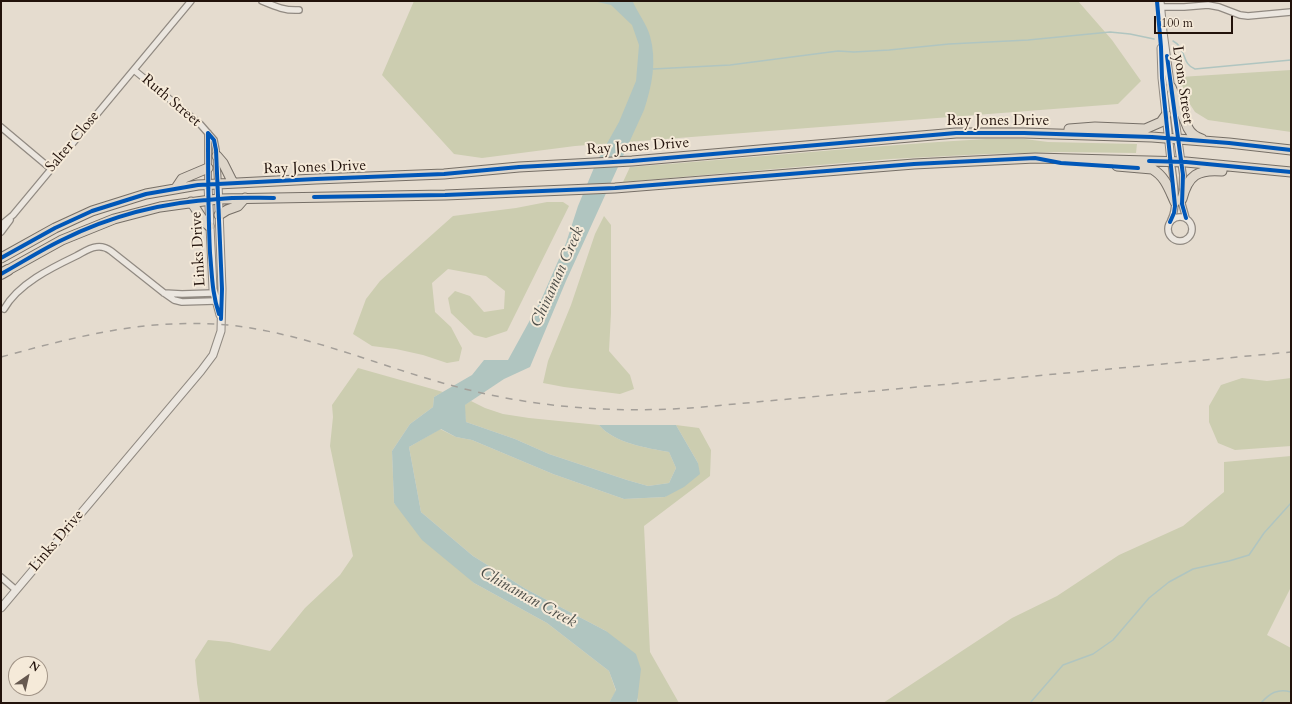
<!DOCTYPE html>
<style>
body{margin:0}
#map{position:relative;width:1292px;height:704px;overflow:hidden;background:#e5dccf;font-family:Cardo,serif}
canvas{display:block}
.frame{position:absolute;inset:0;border:2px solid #22120b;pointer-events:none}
.north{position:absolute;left:8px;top:656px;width:40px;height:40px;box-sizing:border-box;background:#f5ead9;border:1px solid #a19487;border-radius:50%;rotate:34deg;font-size:11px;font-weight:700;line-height:16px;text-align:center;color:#22120b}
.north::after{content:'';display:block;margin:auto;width:14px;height:18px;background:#665950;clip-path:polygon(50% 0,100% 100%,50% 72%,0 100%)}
.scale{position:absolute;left:1154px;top:16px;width:79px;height:18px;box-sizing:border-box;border:2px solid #22120b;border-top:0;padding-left:5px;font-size:12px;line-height:14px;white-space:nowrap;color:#22120b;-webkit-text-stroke:3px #f5ead9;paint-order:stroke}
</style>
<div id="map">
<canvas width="1292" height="704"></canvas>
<div class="frame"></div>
<div class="north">N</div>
<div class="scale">100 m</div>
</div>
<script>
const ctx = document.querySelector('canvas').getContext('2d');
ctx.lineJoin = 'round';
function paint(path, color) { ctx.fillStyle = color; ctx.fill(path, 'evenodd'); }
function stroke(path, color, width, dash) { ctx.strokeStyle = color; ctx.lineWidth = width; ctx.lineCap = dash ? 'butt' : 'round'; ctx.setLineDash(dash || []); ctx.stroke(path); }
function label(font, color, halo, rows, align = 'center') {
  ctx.font = font + ' Cardo,serif'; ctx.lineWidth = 4; ctx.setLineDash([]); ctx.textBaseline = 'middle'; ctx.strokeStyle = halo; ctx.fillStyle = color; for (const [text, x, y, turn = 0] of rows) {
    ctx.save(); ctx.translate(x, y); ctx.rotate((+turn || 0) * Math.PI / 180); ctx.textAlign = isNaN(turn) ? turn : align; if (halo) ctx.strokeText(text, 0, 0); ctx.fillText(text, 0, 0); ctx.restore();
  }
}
paint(new Path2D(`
 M 414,1 L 1078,1 L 1112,40 L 1141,81 L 1118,104 L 575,146 L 482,158 L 454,154 L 382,75 Z
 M 1291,70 L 1291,132 L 1208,120 L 1195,112 L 1186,98 L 1180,77 Z
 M 986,139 L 1025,139 L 1048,142 L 1137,144 L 1136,153 L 1059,152 L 988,154 L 890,159 L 623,182 L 630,167 C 749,158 867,146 986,139 Z
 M 547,202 L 563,202 L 569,206 L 507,331 L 486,338 L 474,335 L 451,313 L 448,298 L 455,291 L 470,296 L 484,312 L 504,309 L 505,291 L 486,276 L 448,269 L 432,283 L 435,312 L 451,327 L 462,348 L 459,361 L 447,363 L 423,355 L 396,349 L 372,346 L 353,334 L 366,299 L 380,281 L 453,216 L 516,208 Z
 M 604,216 L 611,225 L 611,313 L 609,351 L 630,375 L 634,389 L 620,394 L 564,387 L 543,383 L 548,361 L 571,305 L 595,234 Z
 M 358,368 L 443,392 L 434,397 L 433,407 L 410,424 L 392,451 L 394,503 L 474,583 L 547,623 L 609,671 L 616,691 L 609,703 L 200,703 L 197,683 L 195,660 L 208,640 L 229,642 L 270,651 L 305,608 L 340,575 L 353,556 L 330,446 L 333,417 L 332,405 Z
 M 1242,378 L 1267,381 L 1291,378 L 1291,446 L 1235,450 L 1218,443 L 1209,422 L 1209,406 L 1221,385 Z
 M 471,401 L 485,408 L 503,414 L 529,418 L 599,425 C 614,443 647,448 669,452 L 676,468 L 669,483 L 648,486 L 627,480 L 549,454 L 515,439 L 466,422 L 464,405 Z
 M 676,425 L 699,428 L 711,450 L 710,476 L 644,526 L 650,652 L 679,703 L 637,703 L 638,700 L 606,631 L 526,589 L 473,556 L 421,512 L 409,447 L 440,429 L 456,437 L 472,440 L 553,474 L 624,499 L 665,497 L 698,463 Z
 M 1291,456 L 1291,587 L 1267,635 L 1291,648 L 1291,703 L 883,703 L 1012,618 L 1057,596 L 1119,555 L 1183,526 L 1224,492 L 1224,462 Z`), '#cccdb0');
paint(new Path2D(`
 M 593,1 L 632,1 L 633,2 C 638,13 647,25 650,36 C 657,61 652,86 644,110 L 566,281 L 530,367 L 504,379 L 465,405 L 466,422 L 515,439 L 549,454 L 627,480 L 648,486 L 669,483 L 676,468 L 669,452 C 647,448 614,443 599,425 L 676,425 L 698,463 L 700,474 L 684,487 L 665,497 L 624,499 L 553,474 L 472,440 L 456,437 L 441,429 L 409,447 L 421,512 L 473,556 L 526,589 L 606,631 L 636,654 L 641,669 L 637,703 L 609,703 L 616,690 L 609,671 L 547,623 L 474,583 L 422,540 L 394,503 L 392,451 L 410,424 L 433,407 L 434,397 L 472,375 L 484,360 L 508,360 L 541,300 L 566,243 L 578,206 L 596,163 L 619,122 L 636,81 L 639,45 L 632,25 L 611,5 Z`), '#b0c5c0');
stroke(new Path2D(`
 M 1173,41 C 1187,48 1181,64 1195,69 L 1291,60
 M 653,69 L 730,65 L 838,51 L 854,52 L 889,50 L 949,44 L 1028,40 L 1110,32 L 1130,34 L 1154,39
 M 1030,703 L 1063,665 L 1093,654 L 1113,640 L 1149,598 L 1169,582 L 1193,569 L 1229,561 L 1249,555 L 1264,533 L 1291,503
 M 1261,703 C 1270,693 1278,688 1291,692`), '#b0c5c0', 1.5);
const minor = new Path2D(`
 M 262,1 C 274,6 285,11 299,10
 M 1161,7 L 1184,7 L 1208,5 L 1219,7 L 1240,15 L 1248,16 L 1291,12
 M 134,70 L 200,124 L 214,140 L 216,150 L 218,184
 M 1,127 L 51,169
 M 208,133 L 208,185
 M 1171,161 C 1173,178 1179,205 1171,220
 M 1181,162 L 1183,175 L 1182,204 L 1186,218
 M1168 229a12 12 0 1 1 24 0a12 12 0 1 1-24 0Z
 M 1,225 L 13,215 L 191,1
 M 1,232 L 10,220
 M 164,293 L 182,294 L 213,293
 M 4,309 C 18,284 51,268 76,256 C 82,253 89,248 96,247 C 102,246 107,248 111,251 L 164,293 L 174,300 L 182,302 L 215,301
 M 1,577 L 16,590`);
const tertiary = new Path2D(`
 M 1160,1 L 1163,32 L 1181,162
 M 1161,48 L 1162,78 L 1171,161
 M 208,185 L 213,289 L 220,315
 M 1,608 L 201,371 L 213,355 L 221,331 L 222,289 L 218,184`);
const trunk = new Path2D(`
 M 1171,87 L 1188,128 C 1191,134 1195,137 1202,139
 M 1069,129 L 1095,127 L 1145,129 L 1161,122 L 1166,115
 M 217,156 L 223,163 L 233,183
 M 1117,166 L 1152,169 C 1165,176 1169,189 1175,202
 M 176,188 L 182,179 L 208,168
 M 1182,199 C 1188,175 1198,169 1222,171
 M 191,202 C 197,209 201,220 209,226
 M 219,215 L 227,210 L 238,206 L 245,198
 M 1,258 L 55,228 L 92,211 L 146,194 L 198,185 L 316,179 L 444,174 L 519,167 L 632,161 L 956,133 L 1024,133 L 1152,137 L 1229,143 L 1291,150
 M 8,270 L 62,240 L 114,219 L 160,207 L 218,199 L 445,195 L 615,188 L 914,164 L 1035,158 L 1186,162 L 1291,172`);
const motorway = new Path2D(`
 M 1,274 L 8,270`);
stroke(minor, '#918a82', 8);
stroke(tertiary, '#918a82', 9);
stroke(trunk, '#766f67', 11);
stroke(motorway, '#766f67', 12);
stroke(minor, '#ebe6df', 5.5);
stroke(tertiary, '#ebe6df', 7);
stroke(trunk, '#ded6ca', 9);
stroke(motorway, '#ded6ca', 10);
stroke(new Path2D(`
 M 1,357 C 78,336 146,318 228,325 C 305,333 376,365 450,385 C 532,408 618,414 703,407 L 1291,352`), '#a49f99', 1.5, [7, 7]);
stroke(new Path2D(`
 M 1157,1 L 1161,47 L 1162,78 L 1175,206 L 1174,213 L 1170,222
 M 1167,56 L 1183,175 L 1182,204 L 1186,218
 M 208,133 L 214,140 L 216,150 L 222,289 L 221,319
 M 208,133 C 208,173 208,213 210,253 C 212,274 212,294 219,314
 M 1149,161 L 1186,162 L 1291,172
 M 314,197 L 445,195 L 615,188 L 914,164 L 1035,158 L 1061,163 L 1138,168
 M 1,258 L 55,228 L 92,211 L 146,194 L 198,185 L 316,179 L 444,174 L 519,167 L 632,161 L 956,133 L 1024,133 L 1152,137 L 1229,143 L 1291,150
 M 1,274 C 21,263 41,250 62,240 C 110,216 165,202 219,199 C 237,197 255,198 274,198`), '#0057b8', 4);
label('15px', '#22120b', '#f5ead9', [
 ["Lyons Street",1182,85,82],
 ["Ruth Street",171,101,40],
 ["Ray Jones Drive",998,122],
 ["Salter Close",73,142,-50],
 ["Ray Jones Drive",638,147,-4],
 ["Ray Jones Drive",315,168,-2],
 ["Links Drive",199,249,-93],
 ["Links Drive",57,541,-50]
]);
label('italic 16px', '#4c4d48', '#f5ead9', [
 ["Chinaman Creek",558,277,-66],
 ["Chinaman Creek",528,598,29]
]);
</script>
